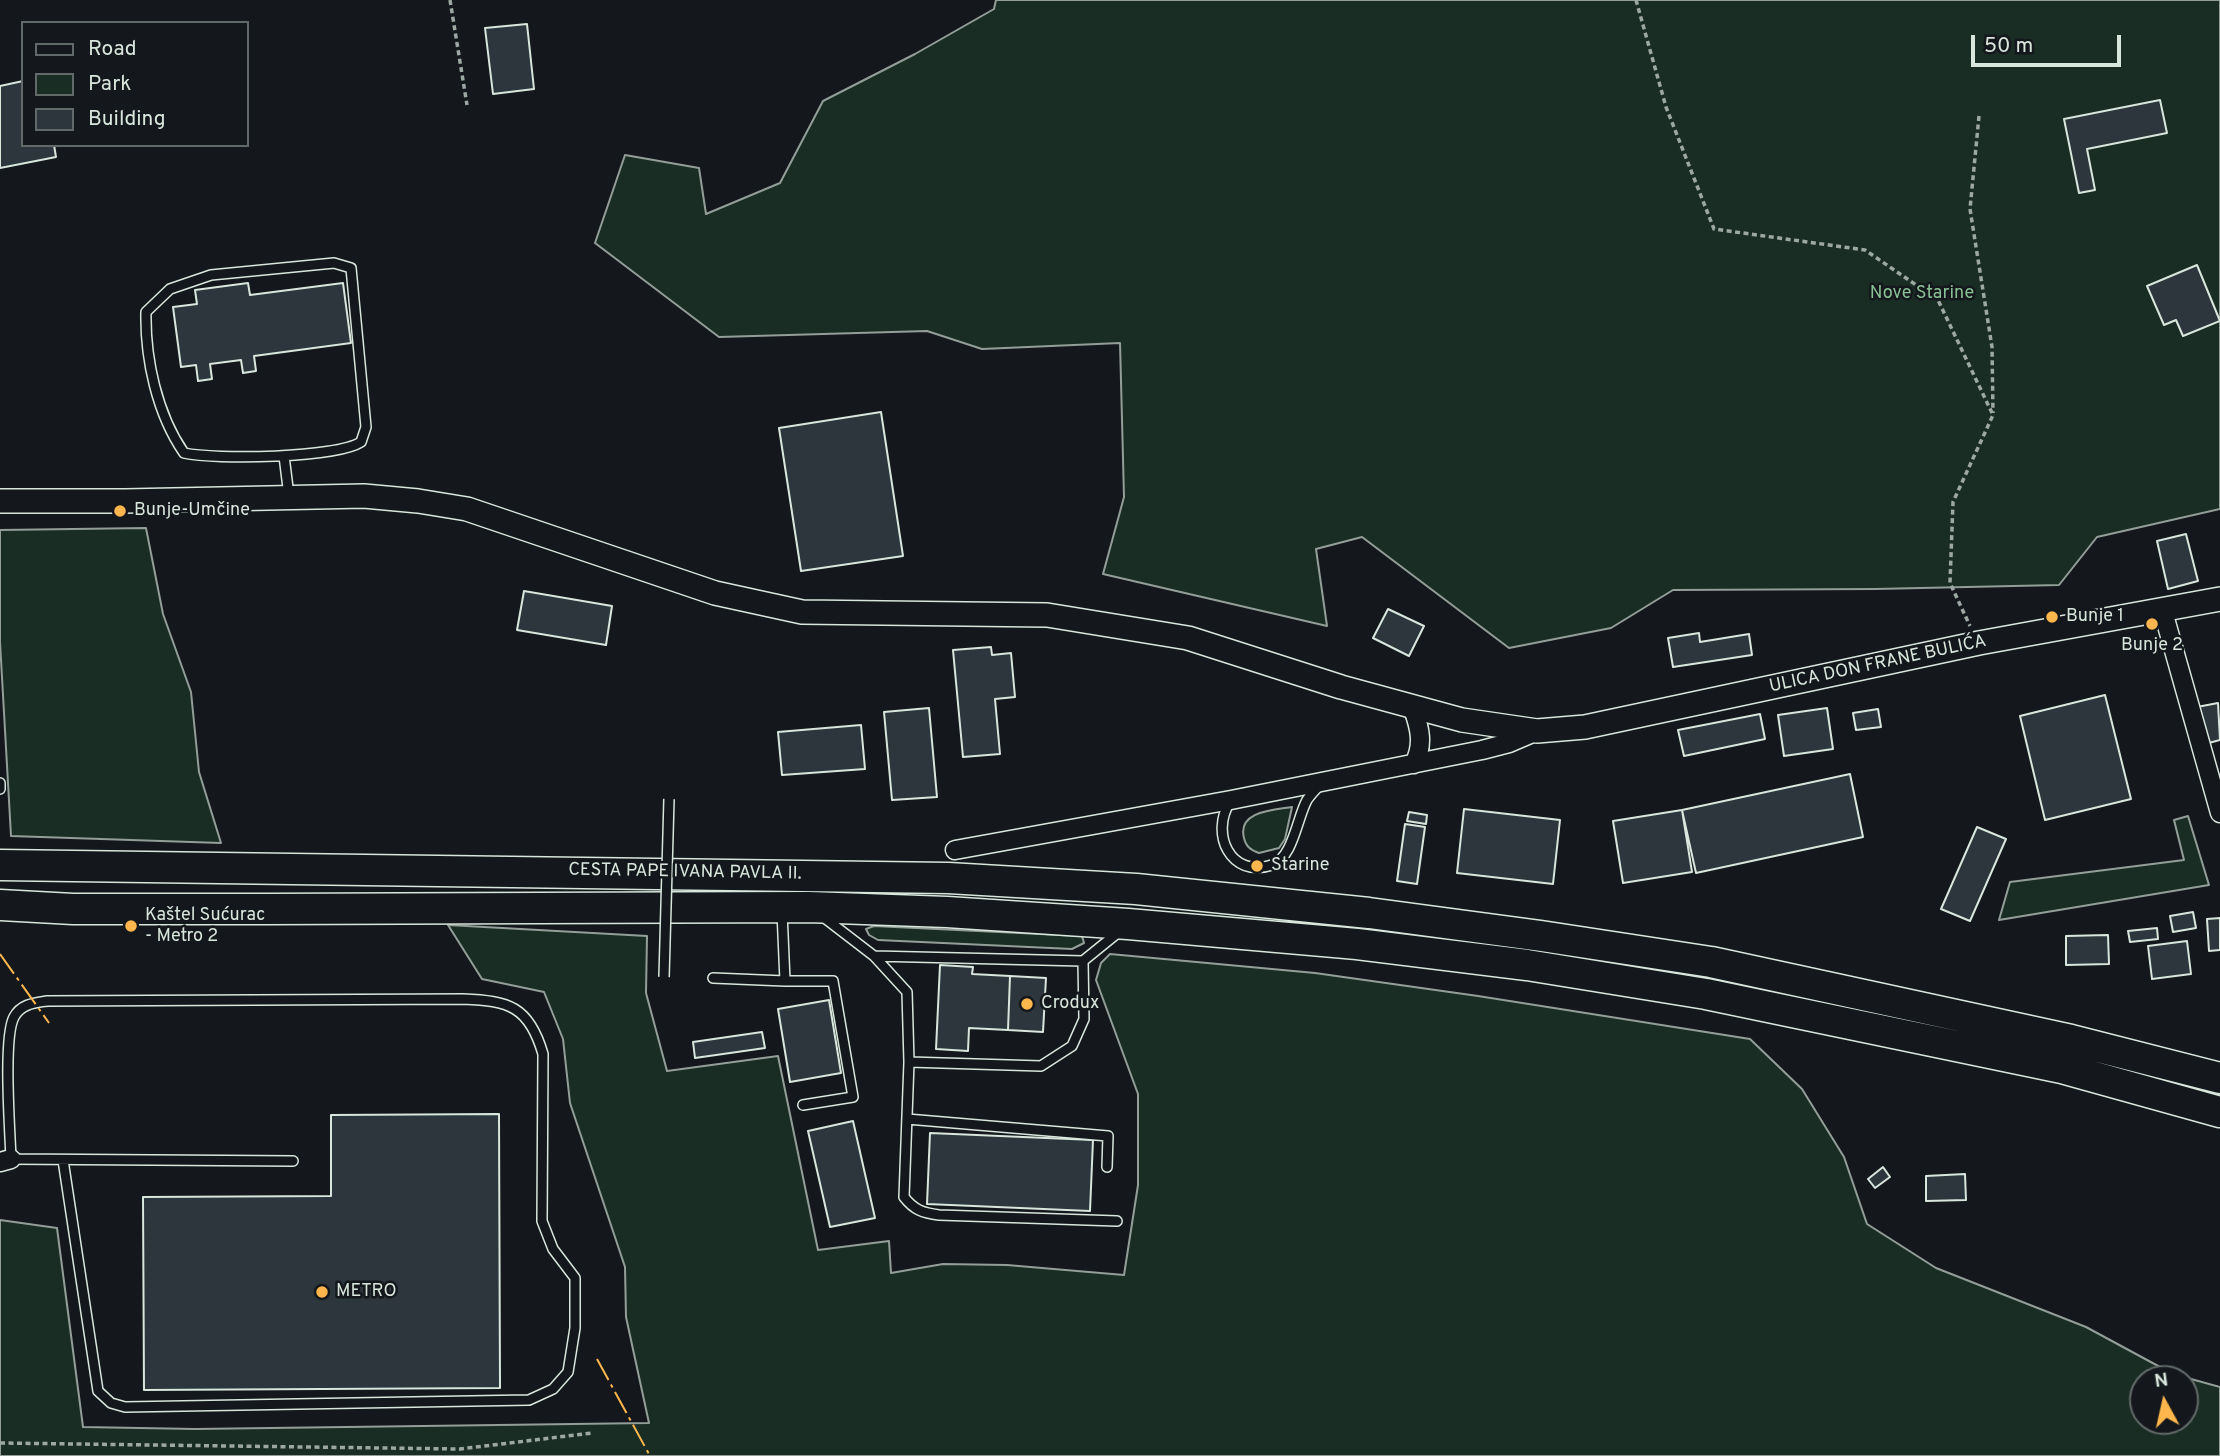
<!DOCTYPE html>
<meta charset="utf-8">
<style>
body{margin:0}
#map{position:relative;width:2220px;height:1456px;overflow:hidden;background:#14181c;font-family:Overpass,sans-serif}
canvas{display:block}
.legend{position:absolute;left:21px;top:21px;width:228px;height:126px;box-sizing:border-box;background:#14181c;border:2px solid #626a69;margin:0;padding:9px 12px;list-style:none;font-size:21px;color:#d8e6dc}
.legend li{display:flex;align-items:center;gap:14px;height:35px}
.legend b{width:35px;border:2px solid #626a69}
.north{position:absolute;left:2129px;top:1365px;width:70px;height:70px;box-sizing:border-box;background:#14181c;border:2px solid #626a69;border-radius:50%;rotate:352deg;font-size:19px;font-weight:700;line-height:28px;text-align:center;color:#d8e6dc}
.north::after{content:'';display:block;margin:auto;width:24px;height:32px;background:#ffb74d;clip-path:polygon(50% 0,100% 100%,50% 72%,0 100%)}
.scale{position:absolute;left:1971px;top:35px;width:150px;height:32px;box-sizing:border-box;border:4px solid #d8e6dc;border-top:0;padding-left:9px;font-size:21px;line-height:24px;white-space:nowrap;color:#d8e6dc;-webkit-text-stroke:5px #14181c;paint-order:stroke}
</style>
<div id="map">
<canvas width="2220" height="1456"></canvas>
<ul class="legend">
<li><b style="height:9px;background:#14181c"></b>Road</li>
<li><b style="height:19px;background:#1a2d24"></b>Park</li>
<li><b style="height:19px;background:#2c363c"></b>Building</li>
</ul>
<div class="north">N</div>
<div class="scale">50 m</div>
</div>
<script>
const ctx = document.querySelector('canvas').getContext('2d');
ctx.lineJoin = 'round';
function paint(path, color) { ctx.fillStyle = color; ctx.fill(path, 'evenodd'); }
function stroke(path, color, width, dash) { ctx.strokeStyle = color; ctx.lineWidth = width; ctx.lineCap = dash ? 'butt' : 'round'; ctx.setLineDash(dash || []); ctx.stroke(path); }
function label(font, color, halo, rows, align = 'center') {
  ctx.font = font + ' Overpass,sans-serif'; ctx.lineWidth = 5; ctx.setLineDash([]); ctx.textBaseline = 'middle'; ctx.strokeStyle = halo; ctx.fillStyle = color; for (const [text, x, y, turn = 0] of rows) {
    ctx.save(); ctx.translate(x, y); ctx.rotate((+turn || 0) * Math.PI / 180); ctx.textAlign = isNaN(turn) ? turn : align; if (halo) ctx.strokeText(text, 0, 0); ctx.fillText(text, 0, 0); ctx.restore();
  }
}
const green = new Path2D(`
 M 996,0 L 2220,0 L 2220,509 L 2097,537 L 2059,585 L 1875,589 L 1673,590 L 1611,628 L 1509,648 L 1362,537 L 1316,549 L 1327,626 L 1103,574 L 1124,497 L 1120,343 L 982,349 L 927,331 L 719,337 L 595,243 L 625,155 L 699,168 L 706,214 L 780,183 L 823,101 L 915,54 L 994,9 Z
 M 146,528 L 163,614 L 191,692 L 199,772 L 221,843 L 11,836 L 0,642 L 0,530 Z
 M 1292,807 L 1285,839 L 1279,848 L 1259,853 C 1251,850 1246,847 1244,838 C 1237,811 1274,810 1292,807 Z
 M 2188,816 L 2209,885 L 1999,920 L 2010,882 L 2184,860 L 2174,820 Z
 M 448,925 L 647,936 L 646,993 L 667,1071 L 778,1056 L 818,1250 L 889,1241 L 891,1273 L 943,1264 L 1007,1265 L 1124,1275 L 1138,1185 L 1138,1094 L 1096,980 L 1101,963 L 1110,954 L 1315,973 L 1478,996 L 1750,1039 L 1802,1089 L 1844,1157 L 1867,1224 L 1936,1268 L 2086,1327 L 2173,1374 L 2220,1387 L 2220,1456 L 0,1456 L 0,1220 L 57,1228 L 83,1427 L 195,1429 L 649,1423 L 626,1317 L 625,1267 L 570,1103 L 563,1039 L 544,992 L 482,979 ZM 2143,1379 L 2185,1379 L 2185,1421 L 2143,1421 Z
 M 874,926 L 1082,936 L 1084,943 L 1072,949 L 878,940 L 869,935 L 866,929 Z`);
paint(green, '#1a2d24');
stroke(green, '#939e99', 2);
const building = new Path2D(`
 M 527,24 L 534,89 L 493,94 L 485,28 Z
 M 23,81 L 23,145 L 54,145 L 56,157 L 0,168 L 0,86 Z
 M 2160,100 L 2167,133 L 2087,149 L 2095,190 L 2079,193 L 2064,119 Z
 M 2197,265 L 2220,321 L 2183,336 L 2176,320 L 2164,325 L 2147,286 Z
 M 248,283 L 250,295 L 343,283 L 351,343 L 254,356 L 256,371 L 243,373 L 241,360 L 210,364 L 212,379 L 198,381 L 196,365 L 181,367 L 173,307 L 197,304 L 195,290 Z
 M 881,412 L 903,556 L 801,571 L 779,428 Z
 M 2186,534 L 2198,581 L 2168,589 L 2157,541 Z
 M 524,591 L 612,606 L 606,645 L 517,630 Z
 M 1388,609 L 1424,626 L 1409,656 L 1373,638 Z
 M 1699,633 L 1700,642 L 1749,634 L 1752,655 L 1673,667 L 1668,638 Z
 M 991,647 L 992,655 L 1011,653 L 1015,697 L 995,699 L 1000,754 L 963,757 L 953,650 Z
 M 2105,695 L 2131,799 L 2045,820 L 2020,716 Z
 M 2218,703 L 2220,740 L 2205,744 L 2197,707 Z
 M 929,708 L 937,797 L 892,800 L 884,712 Z
 M 1827,708 L 1833,749 L 1784,756 L 1778,715 Z
 M 1878,709 L 1881,727 L 1856,730 L 1853,713 Z
 M 1760,714 L 1765,739 L 1684,756 L 1678,730 Z
 M 861,725 L 865,769 L 782,775 L 778,732 Z
 M 1850,774 L 1863,837 L 1696,873 L 1682,810 Z
 M 1464,809 L 1560,820 L 1553,884 L 1457,873 Z
 M 1682,810 L 1692,872 L 1623,883 L 1613,821 Z
 M 1409,812 L 1427,815 L 1426,824 L 1407,821 Z
 M 1405,824 L 1425,827 L 1417,884 L 1397,881 Z
 M 1977,827 L 2006,839 L 1970,921 L 1941,909 Z
 M 2193,912 L 2196,928 L 2173,932 L 2170,916 Z
 M 2220,918 L 2220,950 L 2209,951 L 2207,919 Z
 M 2157,928 L 2158,939 L 2130,942 L 2128,931 Z
 M 2108,935 L 2109,964 L 2066,965 L 2066,936 Z
 M 2187,941 L 2191,974 L 2152,979 L 2148,946 Z
 M 940,965 L 973,967 L 972,974 L 1010,976 L 1008,1030 L 969,1028 L 968,1051 L 936,1049 Z
 M 1010,976 L 1046,978 L 1043,1032 L 1008,1030 Z
 M 829,1000 L 841,1073 L 790,1082 L 778,1009 Z
 M 762,1032 L 765,1048 L 695,1058 L 693,1042 Z
 M 499,1114 L 500,1388 L 144,1390 L 143,1197 L 331,1196 L 331,1115 Z
 M 853,1121 L 875,1218 L 830,1227 L 808,1131 Z
 M 930,1133 L 1093,1140 L 1090,1211 L 927,1204 Z
 M 1883,1167 L 1890,1177 L 1875,1188 L 1868,1179 Z
 M 1965,1174 L 1966,1200 L 1926,1201 L 1926,1176 Z`);
paint(building, '#2c363c');
stroke(building, '#d8e6dc', 2);
const service = new Path2D(`
 M 334,263 L 351,268 L 366,427 L 361,442 C 336,458 216,460 184,453 C 157,414 145,359 146,312 L 170,289 L 211,275 Z
 M 284,456 L 289,496
 M 0,783 L 0,789
 M 1230,802 C 1210,833 1230,879 1272,865 C 1293,858 1297,818 1307,800 C 1311,794 1316,789 1321,784
 M 822,916 L 874,956 L 1083,961 L 1120,931
 M 874,956 L 907,992 L 909,1062 L 1041,1066 L 1072,1046 L 1084,1019 L 1083,961
 M 713,978 L 785,981 L 782,912
 M 785,981 L 833,981 L 853,1097 L 803,1105
 M 909,1062 L 904,1197 C 914,1210 923,1213 939,1215 L 1117,1221
 M 907,1119 L 1108,1136 L 1107,1167
 M 63,1160 L 98,1391 L 111,1403 L 125,1407 L 529,1400 L 553,1389 L 568,1372 L 575,1328 L 575,1278 L 553,1249 L 542,1221 L 543,1054 C 529,1006 509,1001 463,999 L 47,1001 C 34,1003 21,1004 14,1017 C 3,1037 10,1131 11,1159 L 293,1161`);
const minor = new Path2D(`
 M 2162,608 L 2220,813
 M 1413,709 C 1420,728 1424,745 1414,764
 M 955,850 L 1231,800 L 1482,750 L 1509,743 L 1537,731
 M 0,1162 L 11,1159`);
const tertiary = new Path2D(`
 M 0,501 L 125,501 L 364,496 L 418,501 L 467,509 L 715,593 L 802,612 L 1047,615 L 1188,638 L 1341,687 L 1462,720 L 1537,731 L 1585,727 L 1979,643 L 2220,599`);
const trunk = new Path2D(`
 M 0,865 L 948,878 L 1136,889 L 1369,913 L 1541,936 L 1711,962 L 2071,1040 L 2220,1078
 M 0,905 L 73,909 L 267,909 L 809,907 L 947,912 L 1128,924 L 1357,944 L 1527,965 L 1706,994 L 2062,1068 L 2220,1112`);
stroke(service, '#d8e6dc', 12);
stroke(minor, '#d8e6dc', 21);
stroke(tertiary, '#d8e6dc', 26);
stroke(trunk, '#d8e6dc', 33);
stroke(new Path2D(`
 M 450,0 L 467,105
 M 1636,0 L 1666,107 L 1714,229 L 1865,250 L 1938,300 L 1993,415 L 1953,502 L 1950,583 L 1970,626
 M 1979,116 L 1970,209 L 1992,347 L 1993,413
 M 0,1443 L 460,1449 L 592,1433`), '#9da8a2', 3.5, [5, 3.5]);
stroke(service, '#14181c', 9);
stroke(minor, '#14181c', 18);
stroke(tertiary, '#14181c', 23);
stroke(trunk, '#14181c', 30);
const serviceBridge = new Path2D(`
 M 664,977 L 669,799`);
stroke(serviceBridge, '#d8e6dc', 12, []);
stroke(serviceBridge, '#14181c', 9);
stroke(new Path2D(`
 M 0,954 L 49,1023
 M 597,1359 L 650,1456`), '#ffb74d', 2, [24, 5, 3.5, 5]);
for (const [x, y, r, color] of [
 [120,511,7,"#ffb74d"],
 [2052,617,7,"#ffb74d"],
 [2152,624,7,"#ffb74d"],
 [1257,866,7,"#ffb74d"],
 [131,926,7,"#ffb74d"],
 [1027,1004,7,"#ffb74d"],
 [322,1292,7,"#ffb74d"]
]) { const dot = new Path2D(); dot.arc(x, y, r, 0, 2 * Math.PI); ctx.fillStyle = color; ctx.fill(dot); stroke(dot, '#14181c', 2.5); }
label('18px', '#8ac095', '#14181c', [
 ["Nove Starine",1922,294]
]);
label('18px', '#d8e6dc', '#14181c', [
 ["Bunje-Umčine",134,511],
 ["Bunje 1",2066,617],
 ["Bunje 2",2152,646,"center"],
 ["Starine",1271,866],
 ["Kaštel Sućurac",145,916],
 ["- Metro 2",145,937],
 ["Crodux",1041,1004],
 ["METRO",336,1292]
], 'left');
label('18px', '#d8e6dc', '#14181c', [
 ["ULICA DON FRANE BULIĆA",1878,665,-12],
 ["CESTA PAPE IVANA PAVLA II.",685,873,1]
]);
</script>
